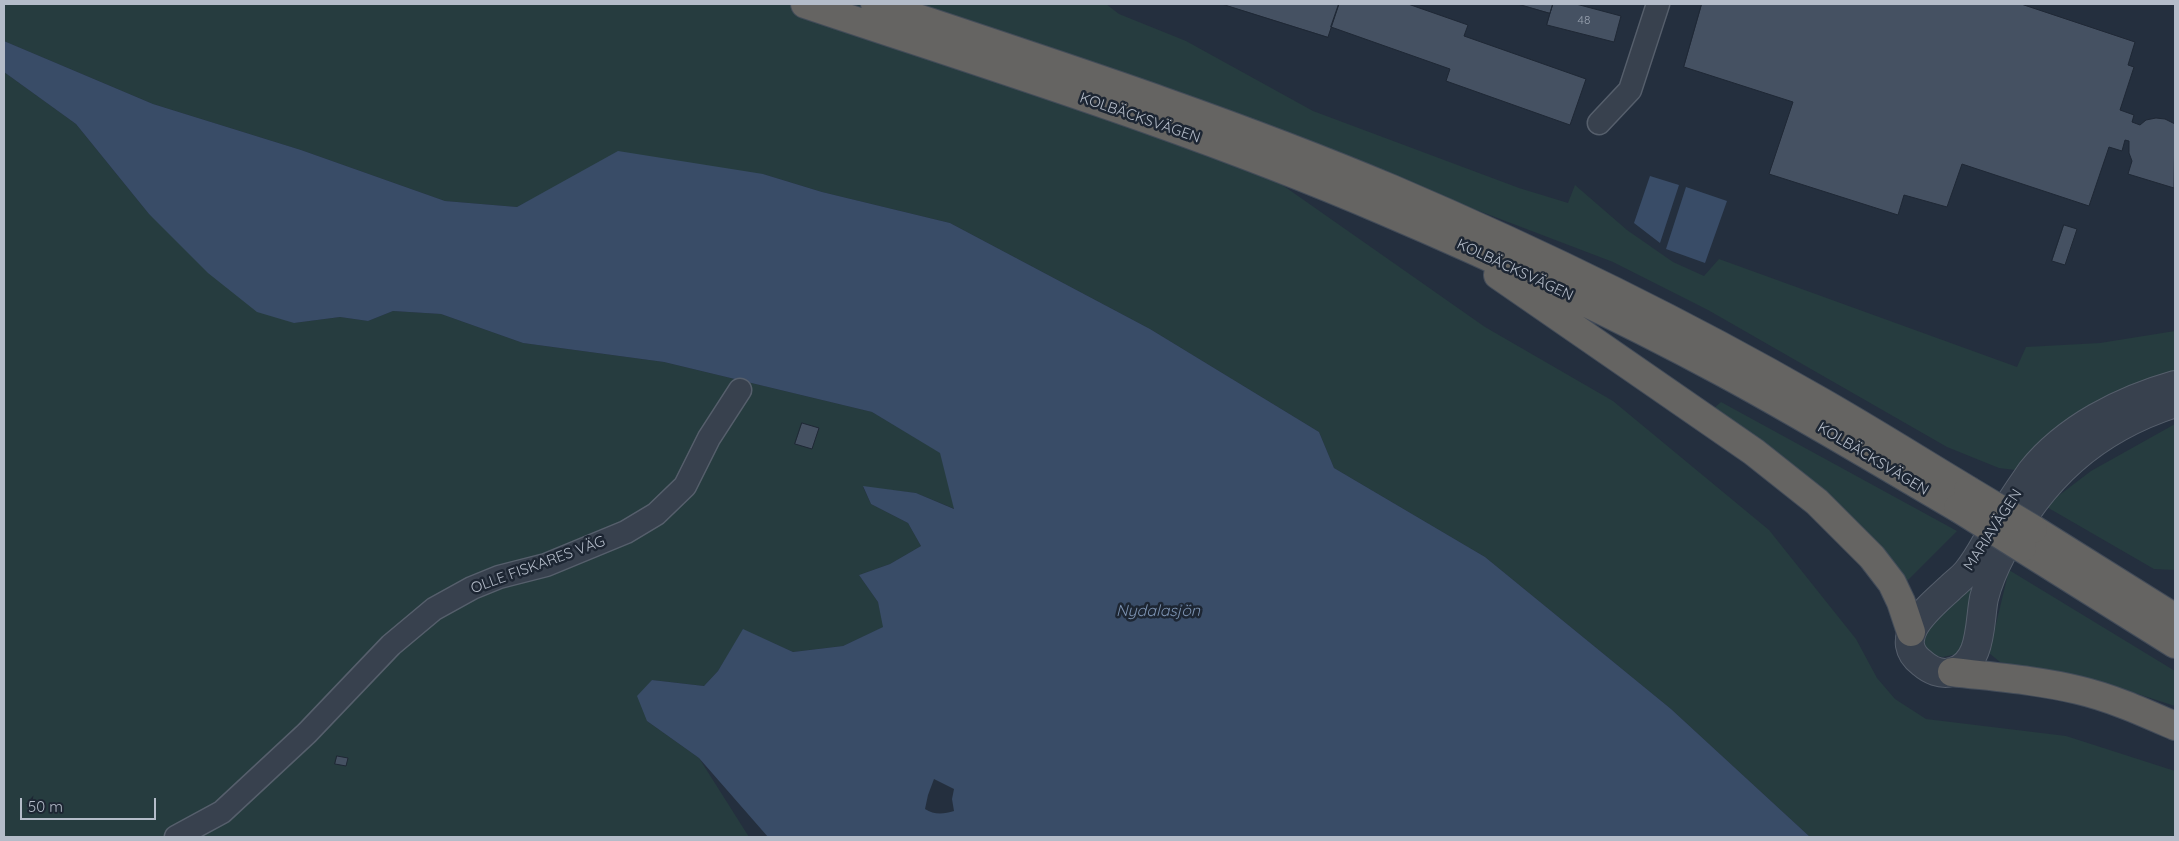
<!DOCTYPE html>
<meta charset="utf-8">
<style>
body{margin:0}
#map{position:relative;width:2179px;height:841px;overflow:hidden;background:#242f3e;font-family:Quicksand,sans-serif}
canvas{display:block}
.frame{position:absolute;inset:0;border:5px solid #b4bcc9;pointer-events:none}
.scale{position:absolute;left:20px;top:798px;width:136px;height:22px;box-sizing:border-box;border:2px solid #b4bcc9;border-top:0;padding-left:6px;font-size:15px;line-height:18px;white-space:nowrap;color:#b4bcc9;-webkit-text-stroke:4px #1d2633;paint-order:stroke}
</style>
<div id="map">
<canvas width="2179" height="841"></canvas>
<div class="frame"></div>
<div class="scale">50 m</div>
</div>
<script>
const ctx = document.querySelector('canvas').getContext('2d');
ctx.lineJoin = 'round';
function paint(path, color) { ctx.fillStyle = color; ctx.fill(path, 'evenodd'); }
function stroke(path, color, width, dash) { ctx.strokeStyle = color; ctx.lineWidth = width; ctx.lineCap = dash ? 'butt' : 'round'; ctx.setLineDash(dash || []); ctx.stroke(path); }
function label(font, color, halo, rows, align = 'center') {
  ctx.font = font + ' Quicksand,sans-serif'; ctx.lineWidth = 5; ctx.setLineDash([]); ctx.textBaseline = 'middle'; ctx.strokeStyle = halo; ctx.fillStyle = color; for (const [text, x, y, turn = 0] of rows) {
    ctx.save(); ctx.translate(x, y); ctx.rotate((+turn || 0) * Math.PI / 180); ctx.textAlign = isNaN(turn) ? turn : align; if (halo) ctx.strokeText(text, 0, 0); ctx.fillText(text, 0, 0); ctx.restore();
  }
}
paint(new Path2D(`
 M 4,4 L 1106,4 L 1119,14 L 1186,41 L 1313,111 L 1519,188 L 1568,203 L 1575,185 L 1627,230 L 1673,262 L 1704,276 L 1719,259 L 2017,367 L 2026,347 L 2100,343 L 2175,331 L 2175,385 L 2032,472 L 1999,468 L 1947,447 L 1708,310 L 1613,262 L 1230,116 L 1221,142 L 1485,327 L 1613,401 L 1769,530 L 1856,639 L 1877,678 L 1895,699 L 1926,719 L 2066,736 L 2175,771 L 2175,837 L 1810,837 L 1671,709 L 1485,557 L 1334,468 L 1319,432 L 1150,329 L 950,223 L 822,192 L 763,174 L 546,192 L 517,207 L 445,201 L 301,150 L 153,104 L 4,41 Z
 M 4,72 L 76,124 L 149,214 L 294,323 L 340,317 L 368,321 L 393,311 L 441,314 L 523,343 L 664,362 L 872,412 L 941,453 L 955,509 L 916,493 L 863,487 L 871,504 L 908,523 L 921,546 L 890,564 L 859,575 L 878,602 L 884,627 L 843,646 L 793,652 L 744,630 L 718,671 L 704,686 L 652,680 L 647,721 L 699,758 L 749,837 L 4,837 Z
 M 1721,402 L 1957,531 L 1906,582 L 1713,409 Z
 M 2175,424 L 2175,570 L 2154,569 L 2045,506 L 2091,471 Z
 M 2009,570 L 2175,671 L 2175,706 L 2110,685 L 2000,662 L 1989,653 Z
 M 1980,571 L 1965,642 L 1957,654 L 1943,657 L 1930,655 L 1923,645 L 1924,630 L 1948,609 Z`), '#263c3f');
paint(new Path2D(`
 M 4,41 L 153,104 L 301,150 L 445,201 L 517,207 L 618,151 L 763,174 L 822,192 L 950,223 L 1150,329 L 1319,432 L 1334,468 L 1485,557 L 1671,709 L 1810,837 L 768,837 L 699,758 L 647,721 L 637,696 L 652,680 L 704,686 L 718,671 L 743,629 L 793,652 L 843,646 L 883,627 L 878,602 L 859,575 L 890,564 L 921,546 L 908,523 L 871,504 L 863,486 L 916,493 L 954,509 L 940,453 L 872,412 L 664,362 L 523,343 L 441,314 L 393,311 L 368,321 L 340,317 L 294,323 L 257,312 L 208,273 L 149,214 L 76,124 L 4,72 ZM 934,779 L 954,789 L 952,799 L 954,811 C 944,814 934,815 925,809 L 928,795 Z
 M 1650,176 L 1679,185 L 1660,243 L 1634,223 Z
 M 1686,187 L 1727,201 L 1705,263 L 1666,249 Z`), '#394c67');
const building = new Path2D(`
 M 1222,4 L 1339,4 L 1328,37 Z
 M 1339,4 L 1408,4 L 1468,25 L 1464,36 L 1586,79 L 1570,125 L 1446,81 L 1450,69 L 1331,27 Z
 M 1518,4 L 1553,4 L 1550,13 Z
 M 1553,4 L 1576,4 L 1621,16 L 1614,42 L 1547,25 Z
 M 1702,4 L 2021,4 L 2135,42 L 2128,65 L 2134,67 L 2120,110 L 2134,115 L 2132,122 L 2140,125 L 2146,120 L 2156,118 L 2165,119 L 2175,124 L 2174,188 L 2128,174 L 2132,161 L 2129,153 L 2129,141 L 2125,140 L 2122,151 L 2109,147 L 2089,206 L 1962,164 L 1947,207 L 1904,195 L 1898,215 L 1769,174 L 1793,102 L 1684,67 Z
 M 2064,225 L 2077,229 L 2065,265 L 2052,261 Z
 M 802,423 L 819,428 L 812,449 L 795,444 Z
 M 337,756 L 348,758 L 346,766 L 335,764 Z`);
paint(building, '#455162');
stroke(building, '#1f2835', 1);
const minor = new Path2D(`
 M 1599,123 L 1630,90 L 1658,4
 M 176,837 L 222,812 L 307,733 L 391,645 L 434,609 L 472,588 L 499,577 L 546,565 L 626,532 L 656,514 L 685,486 L 709,438 L 740,390`);
const tertiary = new Path2D(`
 M 2175,385 C 2122,400 2066,428 2031,472 C 2017,492 2003,513 1991,534 C 1984,546 1977,560 1967,572 C 1962,578 1955,583 1950,588 C 1931,606 1889,638 1922,663 C 1930,670 1941,675 1952,672 C 1983,664 1979,622 1984,598 C 1988,582 1994,568 2002,553 C 2041,478 2094,429 2175,403`);
const trunk = new Path2D(`
 M 805,4 C 999,69 1196,130 1384,211 C 1499,260 1612,313 1722,372 C 1802,415 1879,462 1958,508
 M 875,4 C 1049,62 1223,118 1392,189 C 1537,251 1681,321 1818,400 C 1869,429 1918,460 1968,490
 M 1498,275 L 1754,452 L 1817,502 L 1872,557 L 1892,583 L 1901,602 L 1911,632
 M 2033,529 L 2175,618
 M 2022,548 L 2175,644
 M 1952,672 C 1994,677 2037,680 2078,690 C 2112,698 2143,712 2175,726`);
stroke(minor, '#565f6c', 25);
stroke(tertiary, '#565f6c', 30);
stroke(trunk, '#434c59', 30);
stroke(minor, '#38414e', 22);
stroke(tertiary, '#38414e', 28);
stroke(trunk, '#656462', 28);
const trunkBridge = new Path2D(`
 M 1968,490 L 2033,529
 M 1958,508 L 2022,548`);
stroke(trunkBridge, '#434c59', 30, []);
stroke(trunkBridge, '#656462', 28);
label('12px', '#98a1af', null, [
 ["48",1584,20]
]);
label('15px', '#b4bcc9', '#1d2633', [
 ["KOLBÄCKSVÄGEN",1140,118,19],
 ["KOLBÄCKSVÄGEN",1515,270,25],
 ["KOLBÄCKSVÄGEN",1873,459,31],
 ["MARIAVÄGEN",1993,530,-57],
 ["OLLE FISKARES VÄG",538,565,-20]
]);
label('italic 16px', '#7c92b1', '#1d2633', [
 ["Nydalasjön",1158,611]
]);
</script>
